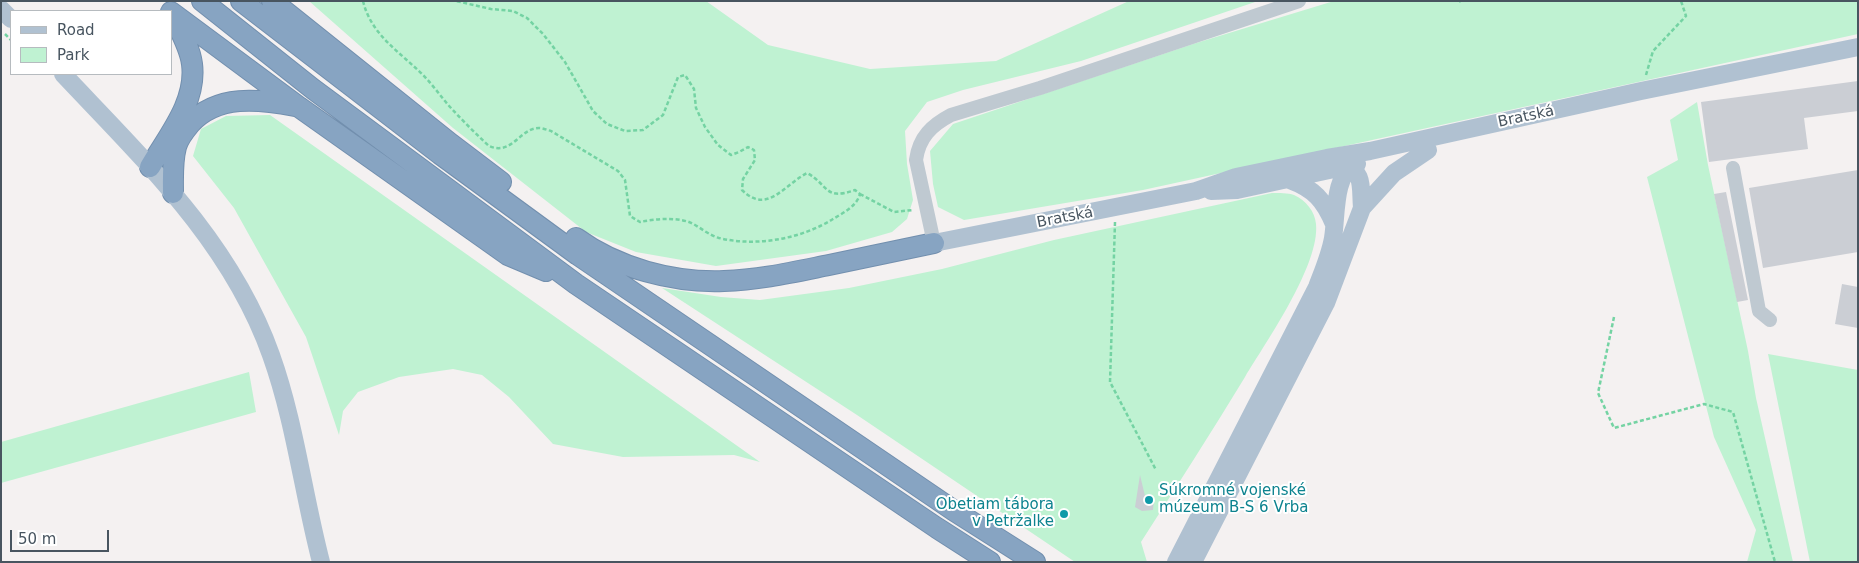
<!DOCTYPE html>
<meta charset="utf-8">
<style>
body{margin:0}
#map{position:relative;width:1859px;height:563px;overflow:hidden;background:#f4f1f1;font-family:"DejaVu Sans",sans-serif}
canvas{display:block}
.frame{position:absolute;inset:0;border:2px solid #485560;pointer-events:none}
.legend{position:absolute;left:10px;top:10px;width:162px;height:65px;box-sizing:border-box;background:#fff;border:1px solid #b6bbbf;margin:0;padding:6px 9px;list-style:none;font-size:15px;color:#485560}
.legend li{display:flex;align-items:center;gap:10px;height:25px}
.legend b{width:25px;border:1px solid #b6bbbf}
.scale{position:absolute;left:10px;top:530px;width:99px;height:22px;box-sizing:border-box;border:2px solid #485560;border-top:0;padding-left:6px;font-size:15px;line-height:18px;white-space:nowrap;color:#485560;-webkit-text-stroke:4px #fff;paint-order:stroke}
</style>
<div id="map">
<canvas width="1859" height="563"></canvas>
<div class="frame"></div>
<ul class="legend">
<li><b style="height:6px;background:#b0c1d1"></b>Road</li>
<li><b style="height:14px;background:#bff2d2"></b>Park</li>
</ul>
<div class="scale">50 m</div>
</div>
<script>
const ctx = document.querySelector('canvas').getContext('2d');
ctx.lineJoin = 'round';
function paint(path, color) { ctx.fillStyle = color; ctx.fill(path, 'evenodd'); }
function stroke(path, color, width, dash) { ctx.strokeStyle = color; ctx.lineWidth = width; ctx.lineCap = dash ? 'butt' : 'round'; ctx.setLineDash(dash || []); ctx.stroke(path); }
function label(font, color, halo, rows, align = 'center') {
  ctx.font = font + ' "DejaVu Sans",sans-serif'; ctx.lineWidth = 4; ctx.setLineDash([]); ctx.textBaseline = 'middle'; ctx.strokeStyle = halo; ctx.fillStyle = color; for (const [text, x, y, turn = 0] of rows) {
    ctx.save(); ctx.translate(x, y); ctx.rotate((+turn || 0) * Math.PI / 180); ctx.textAlign = isNaN(turn) ? turn : align; if (halo) ctx.strokeText(text, 0, 0); ctx.fillText(text, 0, 0); ctx.restore();
  }
}
paint(new Path2D(`
 M 309,1 L 706,1 L 768,45 L 870,69 L 996,61 L 1129,1 L 1258,1 L 1081,61 L 963,90 L 927,102 L 905,131 L 907,164 L 913,200 L 907,219 L 892,232 L 826,251 L 716,266 L 636,252 L 586,232 L 453,128 Z
 M 1334,1 L 1858,1 L 1858,34 L 1143,190 L 964,220 L 938,207 L 933,184 L 930,151 L 953,124 L 1193,44 Z
 M 1697,102 L 1708,165 L 1748,351 L 1756,398 L 1793,562 L 1747,562 L 1756,530 L 1714,437 L 1647,177 L 1678,160 L 1670,120 Z
 M 270,115 L 760,462 L 734,455 L 623,457 L 553,444 L 509,397 L 482,375 L 453,369 L 399,377 L 358,392 L 343,411 L 339,435 L 306,337 L 234,208 L 193,156 L 201,129 L 226,116 Z
 M 1272,193 C 1279,193 1288,193 1294,195 C 1306,200 1315,212 1316,224 C 1320,265 1266,342 1245,377 C 1211,433 1176,487 1141,542 L 1147,562 L 1075,562 L 857,415 L 662,288 L 721,297 L 760,300 L 849,288 L 942,269 L 1054,240 Z
 M 1768,354 L 1858,370 L 1858,562 L 1810,562 Z
 M 249,372 L 256,412 L 1,483 L 1,442 Z`), '#bff2d2');
paint(new Path2D(`
 M 1858,81 L 1858,111 L 1804,118 L 1808,149 L 1709,162 L 1701,102 Z
 M 1858,170 L 1858,252 L 1763,268 L 1749,188 Z
 M 1726,192 L 1748,300 L 1737,302 L 1714,194 Z
 M 1842,284 L 1858,287 L 1858,328 L 1835,324 Z
 M 1140,475 L 1145,496 L 1154,497 L 1153,510 L 1142,511 L 1135,507 Z`), '#cbced4');
const highway = new Path2D(`
 M 202,1 L 313,89 L 576,284 L 937,528 L 990,562
 M 241,1 L 440,154 L 578,255 L 953,510 L 1035,562
 M 272,1 L 451,144 L 501,182
 M 171,12 L 299,107 L 508,255 L 546,271
 M 150,167 C 168,136 197,102 192,64 C 190,47 179,29 172,14
 M 173,193 C 173,178 172,162 176,147 C 178,139 185,130 190,124 C 217,94 259,99 295,106
 M 576,238 C 617,268 673,283 724,281 C 759,280 794,272 829,265 C 864,258 899,250 934,243`);
stroke(highway, '#728fae', 22);
stroke(new Path2D(`
 M 363,1 C 371,35 400,52 423,75 C 433,85 441,97 451,108 C 463,121 476,134 489,146 C 512,156 520,128 539,128 C 543,128 547,130 551,131 L 618,171 L 625,180 L 630,216 L 640,222 C 655,219 673,217 689,222 C 699,226 708,235 719,238 C 756,247 801,239 833,219 C 843,213 857,206 860,194 L 855,190 C 824,201 829,185 807,173 C 784,185 767,215 742,190 L 743,179 L 755,160 L 754,150 L 748,147 L 739,152 L 731,155 L 718,145 L 705,127 L 696,108 L 694,89 L 685,75 L 678,77 L 663,115 L 643,130 L 625,131 L 607,124 L 593,111 L 565,62 L 543,34 L 527,18 L 513,11 L 491,9 L 456,1
 M 1459,2 L 1460,1
 M 5,34 L 11,40
 M 1646,75 L 1653,51 L 1686,16 L 1681,1
 M 860,194 L 894,212 L 913,210
 M 1115,222 L 1110,382 L 1156,470
 M 1614,317 L 1598,393 L 1614,428 L 1704,404 L 1733,412 L 1775,562`), '#74d3a3', 2.5, [4, 2.5]);
stroke(new Path2D(`
 M 1733,168 L 1759,311 L 1770,320
 M 934,243 L 916,160 C 919,137 932,125 951,115 L 1040,88 L 1299,1`), '#bfc9d1', 14);
stroke(new Path2D(`
 M 1,9 L 11,19
 M 63,74 C 143,159 231,242 271,355 C 295,422 303,493 321,562
 M 1343,161 C 1365,175 1360,185 1362,208
 M 1290,180 C 1314,189 1324,200 1334,224
 M 1211,191 L 1237,190 L 1357,164
 M 934,243 L 1196,191 L 1236,177 L 1327,158 L 1370,151 L 1641,91 L 1858,47
 M 1176,562 L 1317,287 C 1323,271 1330,255 1333,238 C 1337,213 1333,179 1355,161
 M 1193,562 L 1326,303 L 1362,208 L 1394,173 L 1428,150`), '#b0c1d1', 18);
stroke(highway, '#87a4c2', 20);
for (const [x, y, r, color] of [
 [1149,500,5,"#0f9aa8"],
 [1064,514,5,"#0f9aa8"]
]) { const dot = new Path2D(); dot.arc(x, y, r, 0, 2 * Math.PI); ctx.fillStyle = color; ctx.fill(dot); stroke(dot, '#fff', 2); }
label('15px', '#485560', '#fff', [
 ["Bratská",1526,117,-12],
 ["Bratská",1065,218,-11]
]);
label('15px', '#0d838f', '#fff', [
 ["Súkromné vojenské",1159,491],
 ["múzeum B-S 6 Vrba",1159,508],
 ["Obetiam tábora",1054,505,"right"],
 ["v Petržalke",1054,522,"right"]
], 'left');
</script>
